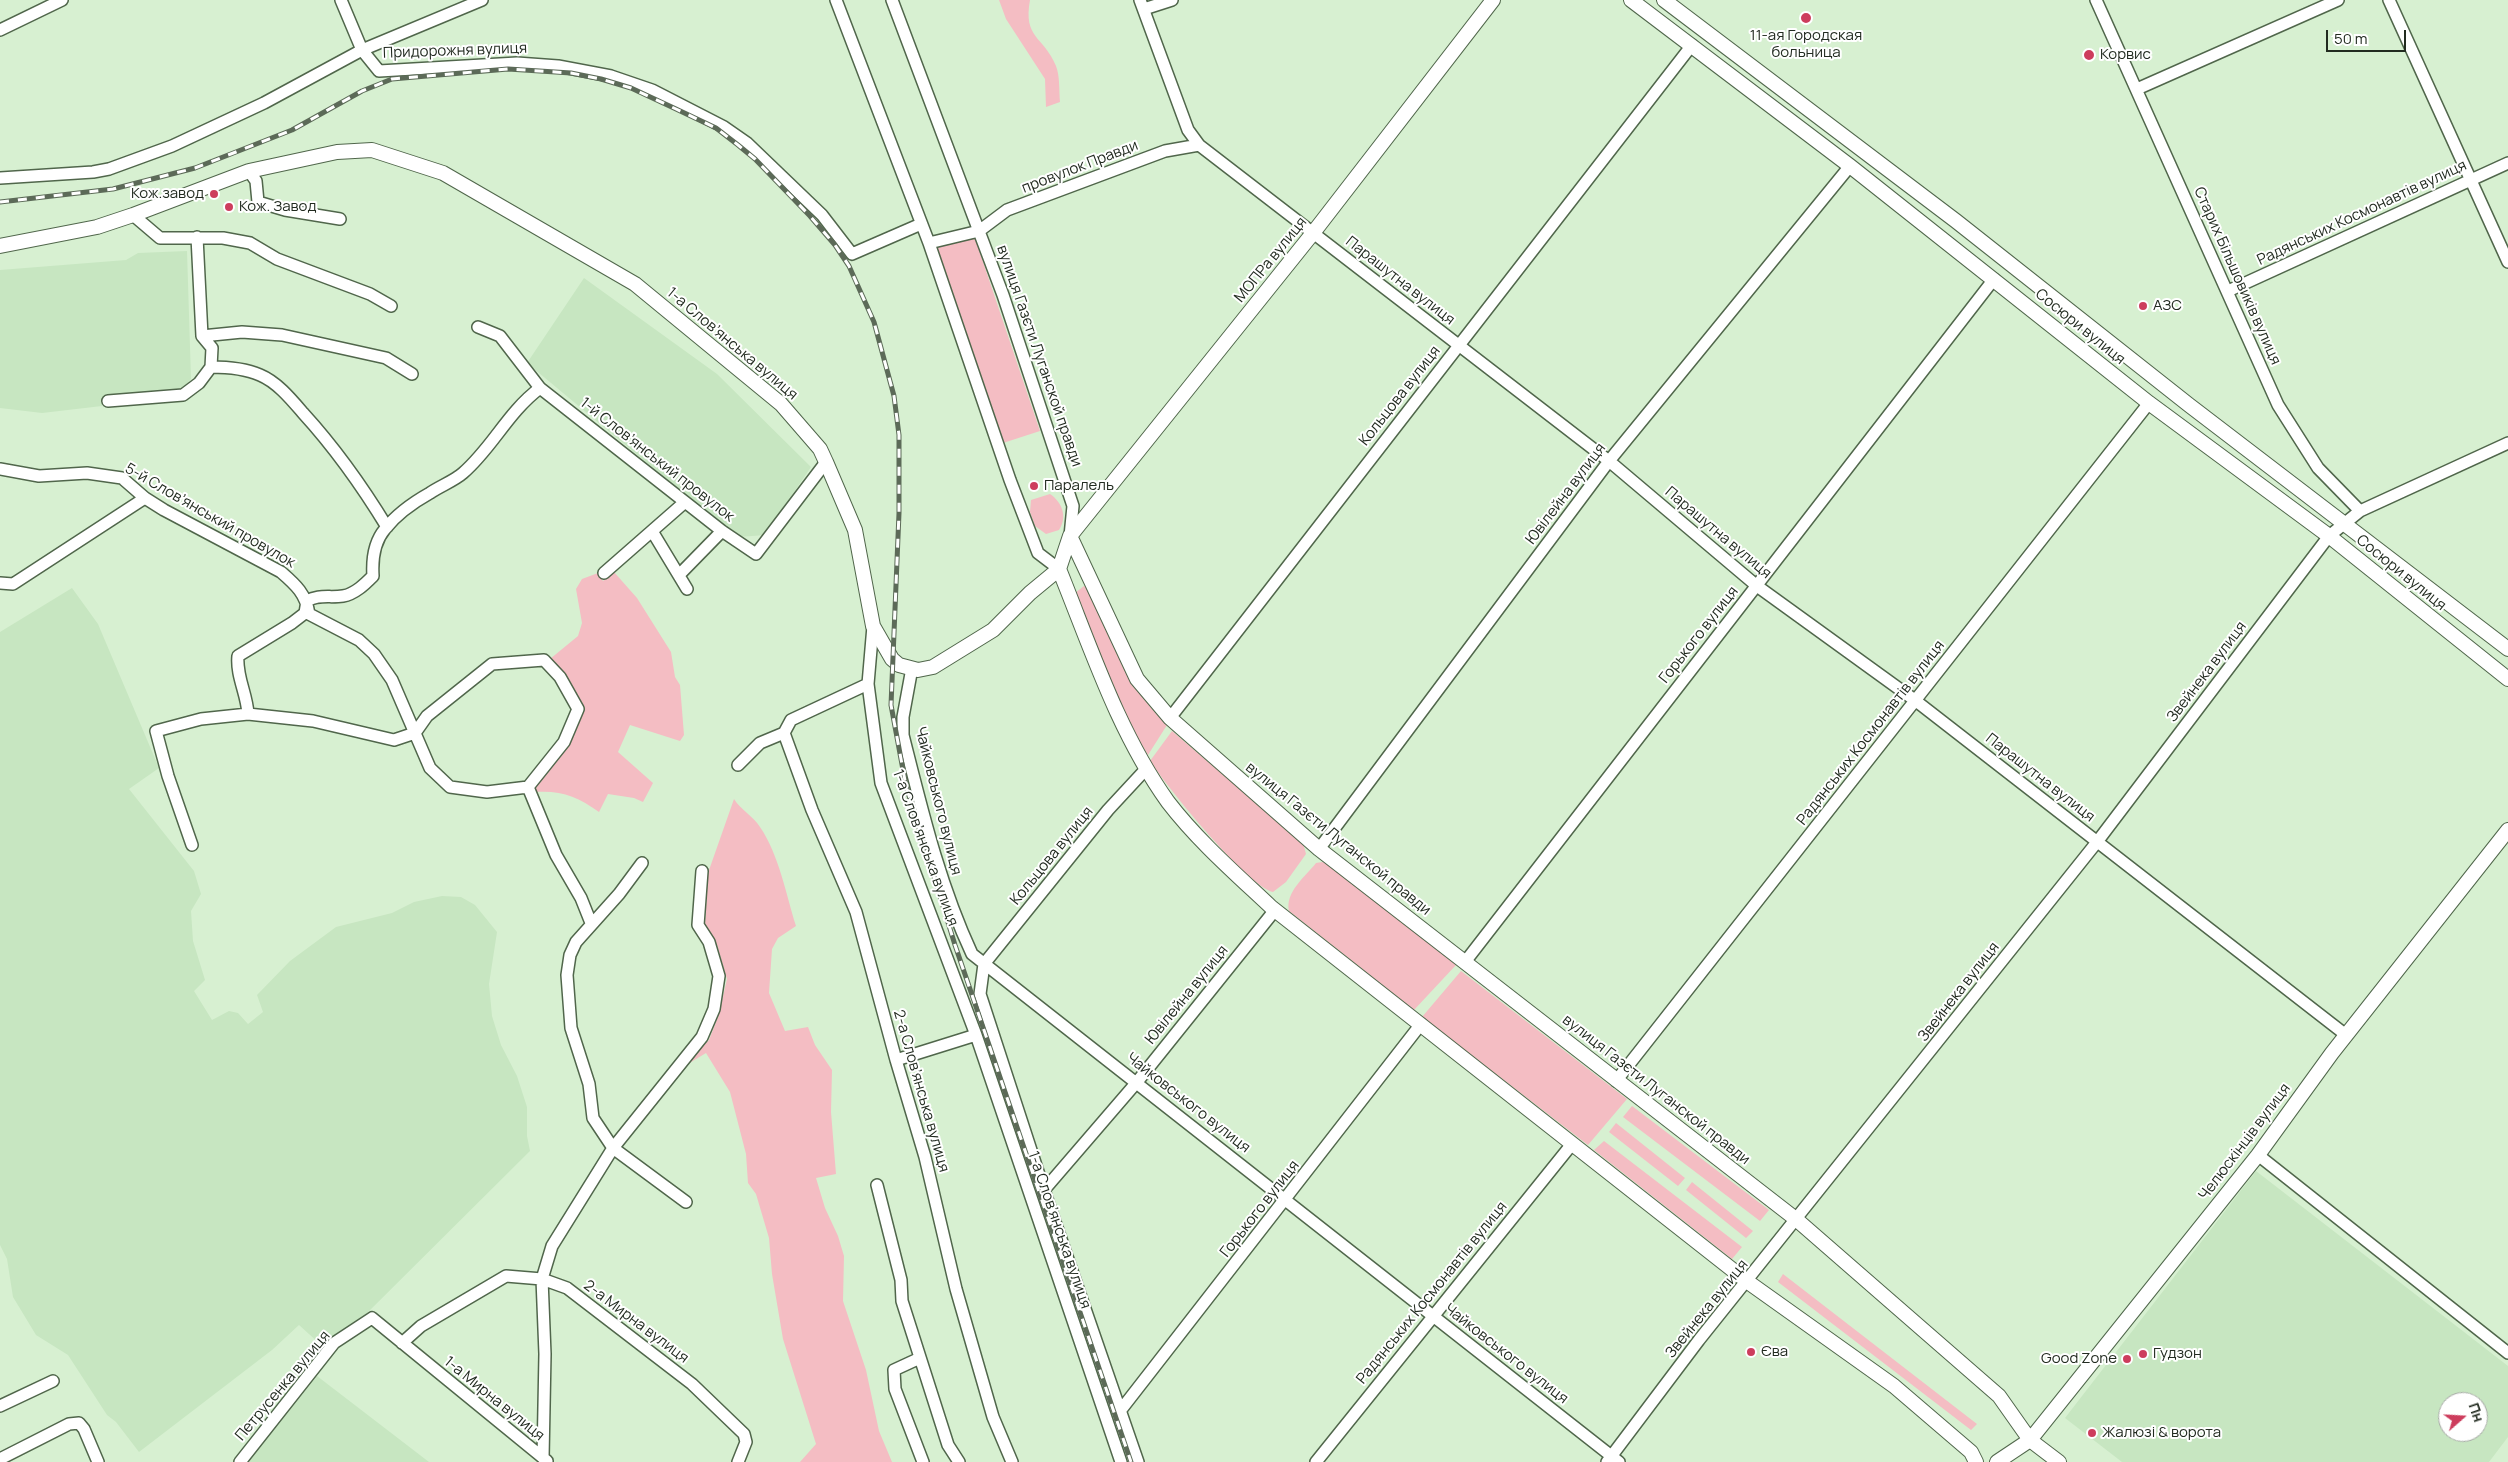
<!DOCTYPE html>
<meta charset="utf-8">
<style>
body{margin:0}
#map{position:relative;width:2508px;height:1462px;overflow:hidden;background:#d7f0d1;font-family:Manrope,sans-serif}
canvas{display:block}
.north{position:absolute;left:2438px;top:1392px;width:50px;height:50px;box-sizing:border-box;background:#fff;border:1px solid #a7aaa6;border-radius:50%;rotate:71deg;font-size:14px;font-weight:700;line-height:20px;text-align:center;color:#222b20}
.north::after{content:'';display:block;margin:auto;width:18px;height:22px;background:#cd3d5d;clip-path:polygon(50% 0,100% 100%,50% 72%,0 100%)}
.scale{position:absolute;left:2326px;top:30px;width:80px;height:22px;box-sizing:border-box;border:2px solid #222b20;border-top:0;padding-left:6px;font-size:15px;line-height:18px;white-space:nowrap;color:#222b20;-webkit-text-stroke:4px #fff;paint-order:stroke}
</style>
<div id="map">
<canvas width="2508" height="1462"></canvas>
<div class="north">Пн</div>
<div class="scale">50 m</div>
</div>
<script>
const ctx = document.querySelector('canvas').getContext('2d');
ctx.lineJoin = 'round';
function paint(path, color) { ctx.fillStyle = color; ctx.fill(path, 'evenodd'); }
function stroke(path, color, width, dash) { ctx.strokeStyle = color; ctx.lineWidth = width; ctx.lineCap = dash ? 'butt' : 'round'; ctx.setLineDash(dash || []); ctx.stroke(path); }
function label(font, color, halo, rows, align = 'center') {
  ctx.font = font + ' Manrope,sans-serif'; ctx.lineWidth = 4; ctx.setLineDash([]); ctx.textBaseline = 'middle'; ctx.strokeStyle = halo; ctx.fillStyle = color; for (const [text, x, y, turn = 0] of rows) {
    ctx.save(); ctx.translate(x, y); ctx.rotate((+turn || 0) * Math.PI / 180); ctx.textAlign = isNaN(turn) ? turn : align; if (halo) ctx.strokeText(text, 0, 0); ctx.fillText(text, 0, 0); ctx.restore();
  }
}
paint(new Path2D(`
 M 187,251 L 191,379 L 180,392 L 102,399 L 102,406 L 42,413 L 0,408 L 0,270 L 126,260 L 138,253 Z
 M 584,278 L 717,374 L 811,467 L 765,535 L 739,537 L 712,517 L 527,363 Z
 M 72,588 L 98,624 L 159,768 L 129,789 L 194,871 L 201,894 L 191,911 L 193,941 L 205,980 L 194,991 L 212,1020 L 229,1011 L 238,1013 L 248,1024 L 263,1012 L 257,995 L 290,961 L 336,927 L 392,913 L 414,902 L 442,896 L 461,897 L 475,905 L 497,932 L 489,984 L 492,1016 L 501,1045 L 517,1076 L 527,1107 L 527,1136 L 530,1151 L 357,1323 L 320,1351 L 320,1344 L 299,1325 L 272,1350 L 139,1452 L 116,1422 L 107,1415 L 68,1355 L 36,1335 L 13,1297 L 7,1259 L 0,1245 L 0,632 Z
 M 2256,1171 L 2508,1366 L 2508,1437 L 2489,1462 L 2122,1462 L 2065,1418 ZM 2448,1402 L 2478,1402 L 2478,1432 L 2448,1432 Z
 M 317,1376 L 429,1462 L 249,1462 Z`), '#c7e6c1');
paint(new Path2D(`
 M 999,0 L 1030,0 C 1023,39 1043,35 1056,66 C 1060,76 1059,91 1060,102 L 1046,107 L 1045,79 L 1006,19 Z
 M 975,238 L 1040,431 L 1003,443 L 934,248 Z
 M 1050,494 C 1062,502 1068,517 1059,530 L 1046,534 L 1035,526 L 1030,512 L 1031,500 Z
 M 614,572 L 637,598 L 671,652 L 675,677 L 680,685 L 684,735 L 680,741 L 630,725 L 618,752 L 653,783 L 643,802 L 634,798 L 608,794 L 599,812 C 577,796 561,790 534,792 L 534,786 L 569,743 L 584,707 L 564,674 L 550,659 L 578,636 L 582,623 L 576,589 L 582,579 L 598,573 L 603,581 Z
 M 1084,586 L 1089,589 C 1110,638 1128,687 1167,725 L 1148,755 L 1128,723 L 1075,593 Z
 M 1172,731 L 1303,843 L 1306,854 L 1286,882 L 1273,892 C 1247,886 1167,787 1150,761 Z
 M 734,799 C 741,810 753,816 760,827 C 779,855 786,894 796,926 L 778,938 L 772,949 L 769,993 L 785,1031 L 808,1027 L 815,1045 L 832,1070 L 831,1112 L 836,1174 L 816,1178 L 825,1208 L 838,1236 L 844,1256 L 843,1301 L 866,1370 L 879,1431 L 892,1462 L 800,1462 L 816,1444 L 783,1339 L 772,1274 L 769,1238 L 756,1194 L 748,1183 L 746,1154 L 730,1092 L 706,1053 L 683,1067 L 709,1040 L 719,1014 L 727,979 L 717,945 L 705,925 L 708,873 Z
 M 1322,862 L 1331,865 L 1456,965 L 1414,1010 L 1289,911 C 1285,892 1305,877 1316,863 Z
 M 1461,971 L 1627,1099 L 1588,1145 L 1422,1017 Z
 M 1632,1106 L 1769,1210 L 1760,1221 L 1623,1117 Z
 M 1616,1123 L 1685,1178 L 1678,1186 L 1609,1132 Z
 M 1604,1141 L 1742,1247 L 1732,1259 L 1594,1150 Z
 M 1692,1182 L 1753,1231 L 1746,1238 L 1686,1190 Z
 M 1783,1274 L 1977,1424 L 1971,1430 L 1778,1282 Z`), '#f4bdc3');
const minor = new Path2D(`
 M 341,0 L 362,50 L 379,71 L 517,63 L 558,66 L 611,76 L 652,90 L 724,127 L 747,143 L 822,215 L 852,254 L 921,224
 M 836,0 L 929,243 L 1010,480 L 1038,553 L 1059,569
 M 892,0 L 1003,295 L 1073,506 L 1070,536
 M 1140,0 L 1188,130 L 1199,145 L 1609,461 L 1757,586 L 1916,701 L 2346,1035
 M 2389,0 L 2508,262
 M 1144,9 L 1172,0
 M 0,30 L 62,0
 M 2137,89 L 2338,0
 M 249,171 L 256,181 L 258,202 L 285,210 L 340,219
 M 0,178 L 93,172 L 109,169 L 172,146 L 264,103 L 362,50 L 482,0
 M 133,215 L 160,238 L 223,238 L 250,243 L 277,259 L 370,294 L 391,306
 M 929,243 L 979,231 L 1007,210 L 1165,151 L 1199,145
 M 2228,291 L 2508,163
 M 478,327 L 500,336 L 540,388 L 722,531 L 756,554 L 826,462
 M 202,336 L 242,332 L 282,335 L 386,358 L 412,374
 M 211,367 C 228,367 244,368 260,375 C 277,382 291,399 303,413 C 335,448 362,486 387,527
 M 108,401 L 183,395 L 199,383 L 211,367 L 212,348 L 202,336 L 197,237
 M 0,469 L 39,476 L 87,473 L 122,478 L 145,498 L 164,510 L 281,572 C 296,585 306,594 309,614 L 359,640 L 374,654 L 392,680 L 430,768 L 450,787 L 487,792 L 528,787
 M 2360,511 L 2508,443
 M 652,531 L 687,589
 M 604,573 L 685,502
 M 679,575 L 722,531
 M 0,583 L 13,584 L 145,498
 M 873,626 L 868,684 L 881,783 L 976,1035 L 1121,1462
 M 912,668 L 903,717 L 903,735 C 922,810 939,883 972,954 L 1619,1462
 M 248,714 C 247,694 236,676 238,656 L 292,623 L 305,613 L 307,601 C 318,594 330,598 343,596 C 355,594 365,584 373,576 C 372,560 374,542 385,529 C 396,515 414,502 430,493 C 440,486 454,481 463,473 C 493,447 507,413 540,388
 M 1170,718 L 1692,45
 M 784,733 L 812,810 L 856,912 L 896,1060 L 925,1157 L 956,1289 L 993,1417 L 1012,1462
 M 738,765 L 760,743 L 784,733 L 791,720 L 868,684
 M 192,845 L 168,776 L 156,731 L 201,719 L 248,714 L 313,721 L 394,740 L 415,733 L 427,716 L 492,664 L 544,660 L 560,677 L 578,709 L 564,742 L 528,787 L 556,855 L 581,898 L 591,923
 M 1319,849 L 1609,461 L 1850,166
 M 642,863 L 619,894 L 576,942 L 570,955 L 567,975 L 571,1028 L 589,1084 L 593,1118 L 613,1148 L 686,1202
 M 1465,962 L 1994,279
 M 896,1060 L 976,1035
 M 1616,1081 L 2149,403
 M 2258,1155 L 2508,1353
 M 877,1185 L 901,1280 L 902,1301 L 948,1445 L 959,1462
 M 1044,1190 L 1137,1082 L 1275,910
 M 402,1343 L 421,1326 L 506,1276 L 542,1279 L 567,1288 L 692,1384 L 744,1434 L 746,1442 L 738,1462
 M 920,1358 L 894,1370 L 895,1389 L 923,1462
 M 0,1406 L 53,1381
 M 1120,1411 L 1421,1024
 M 543,1458 L 545,1354 L 542,1279 L 552,1246 L 613,1148 L 702,1037 L 714,1009 L 719,976 L 709,942 L 698,925 L 702,871
 M 0,1459 L 69,1424 L 79,1423 L 84,1429 L 98,1462
 M 240,1462 L 334,1343 L 372,1318 L 547,1461
 M 1138,1462 L 1044,1190 L 980,994 L 984,964 L 1108,810 L 1146,769
 M 1316,1462 L 1572,1144
 M 1607,1462 L 1699,1340 L 2097,842 L 2329,536 L 2360,511 L 2318,468 L 2278,405 L 2096,0`);
const tertiary = new Path2D(`
 M 1631,0 L 1850,166 L 2149,403 L 2329,536 L 2508,679
 M 1664,0 L 1956,221 L 2189,405 L 2508,649
 M 0,246 L 97,227 L 133,215 L 249,171 L 337,152 L 372,150 L 443,173 L 635,284 L 781,404 L 820,449 L 826,462 L 855,530 L 873,626 L 892,659 L 899,665 L 918,670 L 933,667 L 993,630 L 1030,593 L 1059,569 L 1070,536 L 1313,233 L 1493,0
 M 1070,536 L 1137,679 L 1170,718 L 1319,849 L 1797,1220 L 1999,1396 L 2030,1440 L 2059,1462
 M 1059,569 C 1091,648 1118,732 1168,802 C 1198,841 1236,874 1271,907 L 1748,1282 L 1894,1386 L 1971,1452 L 1976,1462
 M 1997,1462 L 2030,1440 L 2258,1155 L 2332,1053 L 2508,830`);
stroke(minor, '#50664b', 14);
stroke(tertiary, '#50664b', 16);
stroke(minor, '#fff', 11);
stroke(tertiary, '#fff', 14);
const rail = new Path2D(`
 M 0,202 L 113,189 L 195,168 L 292,130 L 362,91 L 392,79 L 508,69 L 571,73 L 601,79 L 631,88 L 676,109 L 716,128 L 738,145 L 755,159 L 810,216 L 835,245 L 849,266 L 874,322 L 894,396 L 899,435 L 899,513 L 891,705 L 906,786 L 955,945 L 1131,1462`);
stroke(rail, '#5c6a58', 5);
stroke(rail, '#fff', 3, [9]);
for (const [x, y, r, color] of [
 [1806,18,6,"#cd3d5d"],
 [2089,55,6,"#cd3d5d"],
 [214,194,5,"#cd3d5d"],
 [229,207,5,"#cd3d5d"],
 [2143,306,5,"#cd3d5d"],
 [1034,486,5,"#cd3d5d"],
 [1751,1352,5,"#cd3d5d"],
 [2143,1354,5,"#cd3d5d"],
 [2127,1359,5,"#cd3d5d"],
 [2092,1433,5,"#cd3d5d"]
]) { const dot = new Path2D(); dot.arc(x, y, r, 0, 2 * Math.PI); ctx.fillStyle = color; ctx.fill(dot); stroke(dot, '#fff', 2); }
label('15px', '#222b20', '#fff', [
 ["11-ая Городская",1806,36,"center"],
 ["больница",1806,53,"center"],
 ["Корвис",2100,55],
 ["Кож.завод",204,194,"right"],
 ["Кож. Завод",239,207],
 ["АЗС",2153,306],
 ["Паралель",1044,486],
 ["Єва",1761,1352],
 ["Гудзон",2153,1354],
 ["Good Zone",2117,1359,"right"],
 ["Жалюзі & ворота",2102,1433]
], 'left');
label('15px', '#222b20', '#fff', [
 ["Придорожня вулиця",455,51,-2],
 ["провулок Правди",1080,167,-21],
 ["Радянських Космонавтів вулиця",2362,213,-25],
 ["МОПРа вулиця",1271,260,-51],
 ["Старих Більшовиків вулиця",2237,276,66],
 ["Парашутна вулиця",1400,281,38],
 ["Сосюри вулиця",2080,327,39],
 ["1-а Слов’янська вулиця",732,344,40],
 ["вулиця Газєти Луганской правди",1039,356,71],
 ["Кольцова вулиця",1400,396,-52],
 ["1-й Слов’янський провулок",657,460,38],
 ["Ювілейна вулиця",1566,494,-53],
 ["5-й Слов’янський провулок",210,516,30],
 ["Парашутна вулиця",1718,533,40],
 ["Сосюри вулиця",2401,573,39],
 ["Горького вулиця",1699,635,-52],
 ["Звейнека вулиця",2207,672,-53],
 ["Радянських Космонавтів вулиця",1871,733,-52],
 ["Парашутна вулиця",2040,778,38],
 ["Чайковського вулиця",938,801,76],
 ["вулиця Газєти Луганской правди",1338,839,39],
 ["1-а Слов’янська вулиця",925,848,70],
 ["Кольцова вулиця",1052,856,-51],
 ["Звейнека вулиця",1959,992,-52],
 ["Ювілейна вулиця",1187,995,-51],
 ["вулиця Газєти Луганской правди",1656,1090,38],
 ["2-а Слов’янська вулиця",921,1091,74],
 ["Чайковського вулиця",1188,1103,38],
 ["Челюскінців вулиця",2245,1142,-53],
 ["Горького вулиця",1260,1209,-52],
 ["1-а Слов’янська вулиця",1059,1230,71],
 ["Радянських Космонавтів вулиця",1432,1293,-51],
 ["Звейнека вулиця",1707,1309,-51],
 ["2-а Мирна вулиця",636,1322,37],
 ["Чайковського вулиця",1506,1354,38],
 ["Петрусенка вулиця",283,1386,-50],
 ["1-а Мирна вулиця",494,1399,39]
]);
</script>
